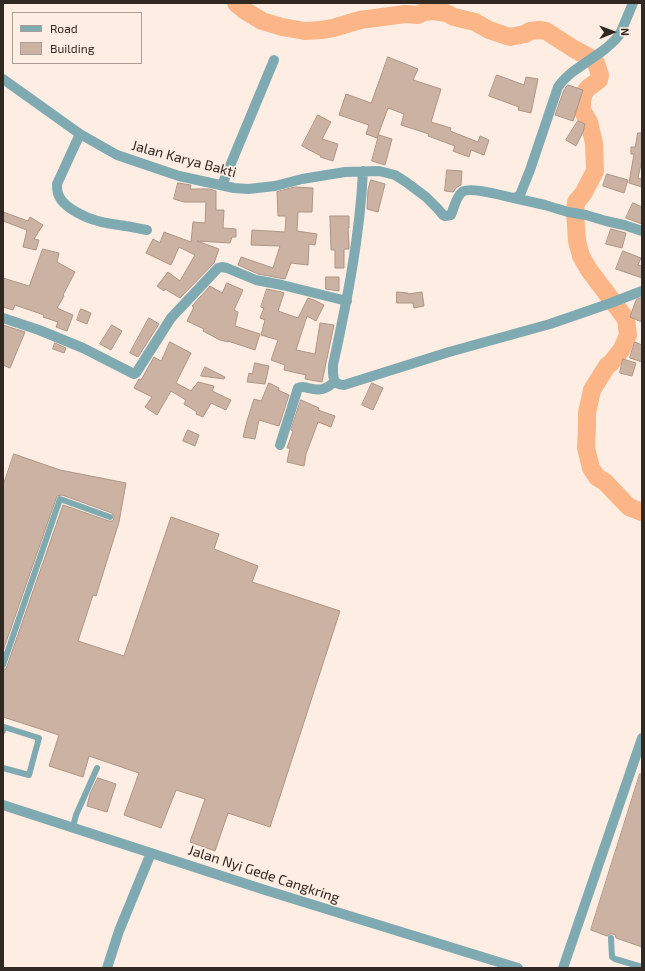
<!DOCTYPE html>
<style>
body{margin:0}
#map{position:relative;width:645px;height:971px;overflow:hidden;background:#fdede3;font-family:"Exo 2",sans-serif}
canvas{display:block}
.frame{position:absolute;inset:0;border:4px solid #322822;pointer-events:none}
.legend{position:absolute;left:12px;top:12px;width:130px;height:52px;box-sizing:border-box;background:#fdede3;border:1px solid #ac9e96;margin:0;padding:5px 7px;list-style:none;font-size:12px;color:#322822}
.legend li{display:flex;align-items:center;gap:8px;height:20px}
.legend b{width:20px;border:1px solid #ac9e96}
.north{position:absolute;left:593px;top:12px;width:40px;height:40px;-webkit-text-stroke:3px #fdede3;paint-order:stroke;rotate:89deg;font-size:11px;font-weight:700;line-height:16px;text-align:center;color:#322822}
.north::after{content:'';display:block;margin:auto;width:14px;height:18px;background:#322822;clip-path:polygon(50% 0,100% 100%,50% 72%,0 100%)}
</style>
<div id="map">
<canvas width="645" height="971"></canvas>
<div class="frame"></div>
<ul class="legend">
<li><b style="height:5px;background:#80aab1"></b>Road</li>
<li><b style="height:11px;background:#cbb2a2"></b>Building</li>
</ul>
<div class="north">N</div>
</div>
<script>
const ctx = document.querySelector('canvas').getContext('2d');
ctx.lineJoin = 'round';
function stroke(path, color, width, dash) { ctx.strokeStyle = color; ctx.lineWidth = width; ctx.lineCap = dash ? 'butt' : 'round'; ctx.setLineDash(dash || []); ctx.stroke(path); }
function paint(path, color) { ctx.fillStyle = color; ctx.fill(path, 'evenodd'); }
function label(font, color, halo, rows, align = 'center') {
  ctx.font = font + ' "Exo 2",sans-serif'; ctx.lineWidth = 3.5; ctx.setLineDash([]); ctx.textBaseline = 'middle'; ctx.strokeStyle = halo; ctx.fillStyle = color; for (const [text, x, y, turn = 0] of rows) {
    ctx.save(); ctx.translate(x, y); ctx.rotate((+turn || 0) * Math.PI / 180); ctx.textAlign = isNaN(turn) ? turn : align; if (halo) ctx.strokeText(text, 0, 0); ctx.fillText(text, 0, 0); ctx.restore();
  }
}
stroke(new Path2D(`
 M 236,3 L 244,10 L 262,21 L 282,27 L 305,31 L 321,30 L 333,28 L 360,20 L 405,14 L 418,15 L 424,12 L 433,11 L 446,13 L 454,17 L 475,22 L 489,30 L 510,37 L 525,34 L 530,31 L 539,30 L 546,31 L 574,49 L 589,57 L 596,63 L 600,75 L 599,80 L 588,88 L 584,93 L 582,101 L 582,110 L 589,122 L 594,143 L 595,171 L 583,194 L 576,202 L 575,211 L 577,241 L 581,256 L 589,270 L 626,319 L 628,335 L 622,349 L 611,363 L 607,366 L 592,390 L 587,413 L 587,427 L 586,448 L 591,468 L 597,477 L 605,482 L 629,507 L 642,512`), '#fcb587', 18);
const building = new Path2D(`
 M 388,57 L 418,69 L 413,80 L 441,89 L 431,122 L 451,128 L 450,131 L 478,142 L 480,136 L 489,140 L 484,155 L 471,150 L 469,157 L 453,151 L 455,146 L 428,136 L 429,134 L 401,125 L 404,114 L 388,108 L 377,138 L 366,134 L 369,125 L 339,115 L 346,94 L 371,103 Z
 M 497,75 L 524,85 L 526,77 L 538,79 L 531,113 L 518,110 L 519,107 L 489,96 Z
 M 568,85 L 583,90 L 573,121 L 555,115 L 564,90 Z
 M 318,115 L 331,122 L 322,139 L 338,144 L 333,161 L 320,157 L 321,156 L 302,146 Z
 M 578,121 L 585,124 L 583,132 L 576,146 L 566,140 Z
 M 638,133 L 642,133 L 642,159 L 638,178 L 642,179 L 642,187 L 629,183 L 634,154 L 631,154 L 631,147 L 635,147 Z
 M 379,135 L 392,139 L 385,165 L 372,161 Z
 M 447,170 L 462,171 L 461,185 L 457,187 L 453,192 L 445,191 Z
 M 607,174 L 628,180 L 624,193 L 603,186 Z
 M 371,180 L 385,184 L 378,212 L 367,209 L 368,190 Z
 M 178,183 L 191,185 L 190,189 L 210,189 L 216,191 L 216,210 L 224,210 L 223,228 L 236,229 L 236,237 L 232,237 L 230,243 L 197,241 L 219,249 L 214,263 L 180,298 L 165,289 L 164,291 L 157,286 L 168,272 L 180,281 L 195,255 L 179,247 L 171,265 L 146,253 L 153,239 L 160,243 L 164,232 L 191,242 L 193,222 L 205,223 L 206,202 L 184,202 L 174,199 Z
 M 295,187 L 313,188 L 312,212 L 298,212 L 297,231 L 317,234 L 315,245 L 309,244 L 308,265 L 291,263 L 285,279 L 258,274 L 238,265 L 241,257 L 273,268 L 280,246 L 251,245 L 252,230 L 285,232 L 286,216 L 278,216 L 277,192 Z
 M 633,203 L 642,207 L 642,224 L 626,218 Z
 M 3,212 L 28,221 L 30,217 L 43,225 L 34,239 L 39,240 L 36,250 L 23,247 L 27,230 L 3,221 Z
 M 330,216 L 349,216 L 349,228 L 348,228 L 349,244 L 349,249 L 344,249 L 344,268 L 335,268 L 335,250 L 331,250 L 330,219 Z
 M 611,229 L 626,233 L 622,248 L 606,244 Z
 M 43,249 L 59,253 L 57,262 L 75,272 L 63,295 L 64,296 L 57,308 L 73,315 L 67,331 L 56,327 L 58,322 L 43,317 L 44,315 L 15,305 L 13,310 L 3,307 L 3,278 L 29,286 Z
 M 623,251 L 641,258 L 638,265 L 642,266 L 642,278 L 616,269 Z
 M 326,277 L 339,277 L 339,291 L 326,289 Z
 M 227,283 L 243,290 L 234,310 L 238,312 L 235,326 L 260,334 L 255,350 L 228,341 L 228,342 L 220,340 L 203,331 L 204,329 L 187,321 L 194,307 L 192,306 L 210,286 L 222,293 Z
 M 267,289 L 281,292 L 284,293 L 278,311 L 298,318 L 308,298 L 314,300 L 324,305 L 316,321 L 307,316 L 296,350 L 315,354 L 320,323 L 334,325 L 322,382 L 305,379 L 306,375 L 284,370 L 285,365 L 271,360 L 278,340 L 261,335 L 265,320 L 260,318 L 264,308 L 261,307 Z
 M 397,292 L 408,293 L 408,294 L 422,292 L 424,306 L 414,308 L 413,303 L 397,303 Z
 M 642,298 L 642,322 L 630,317 L 636,300 Z
 M 81,309 L 91,313 L 87,324 L 77,320 Z
 M 149,318 L 159,324 L 138,357 L 130,353 Z
 M 3,325 L 25,332 L 10,368 L 3,365 Z
 M 112,325 L 122,331 L 111,350 L 100,344 Z
 M 170,342 L 191,353 L 176,383 L 191,391 L 198,382 L 214,386 L 212,391 L 231,400 L 226,410 L 211,403 L 203,417 L 196,414 L 197,412 L 184,404 L 186,400 L 171,391 L 157,415 L 145,407 L 152,397 L 134,388 L 139,379 L 141,380 L 154,357 L 161,361 Z
 M 635,342 L 642,345 L 642,362 L 630,358 Z
 M 55,343 L 66,348 L 64,353 L 53,349 Z
 M 623,359 L 636,363 L 632,376 L 620,373 Z
 M 255,363 L 269,366 L 265,384 L 247,382 L 249,373 L 252,374 Z
 M 205,367 L 225,377 L 224,379 L 201,376 Z
 M 269,383 L 279,388 L 278,390 L 289,395 L 279,426 L 259,420 L 255,439 L 243,437 L 247,421 L 254,399 L 261,401 Z
 M 372,383 L 383,388 L 373,410 L 362,405 Z
 M 301,400 L 319,408 L 318,410 L 335,416 L 331,427 L 318,422 L 306,454 L 304,466 L 287,462 L 290,448 L 287,448 L 293,431 L 291,430 Z
 M 188,430 L 199,435 L 195,446 L 183,441 Z
 M 14,454 L 60,470 L 126,483 L 119,522 L 96,596 L 93,595 L 78,641 L 124,656 L 171,517 L 219,534 L 214,549 L 258,566 L 252,582 L 340,611 L 270,827 L 228,813 L 215,851 L 190,842 L 205,799 L 176,790 L 161,828 L 124,815 L 139,773 L 89,756 L 83,777 L 49,766 L 59,735 L 3,717 L 3,669 L 6,669 L 7,666 L 63,505 L 109,521 L 113,521 L 114,517 L 112,513 L 62,495 L 57,496 L 3,651 L 3,486 Z
 M 640,774 L 642,774 L 642,947 L 616,938 L 615,935 L 613,934 L 610,934 L 607,936 L 591,930 Z
 M 98,778 L 116,784 L 107,812 L 87,806 L 90,794 Z`);
paint(building, '#cbb2a2');
stroke(building, '#ae9585', 1);
stroke(new Path2D(`
 M 3,665 L 60,499 L 110,517
 M 3,731 L 4,727 L 39,738 L 29,775 L 3,768
 M 73,827 L 76,815 L 97,768
 M 611,938 L 612,957 L 615,959 L 642,967`), '#80aab1', 6);
stroke(new Path2D(`
 M 3,79 L 80,134 L 117,155 L 179,176 L 234,188 L 248,189 L 275,186 L 302,179 L 345,172 L 379,171 L 395,175 L 406,182 L 426,197 L 438,209 L 443,215 L 445,216 L 451,215 C 454,208 456,197 462,192 C 470,186 503,196 514,198 L 517,197 L 520,195 L 530,170 L 558,87 C 569,71 590,61 605,49 C 611,44 616,40 620,34 L 633,3
 M 80,134 L 57,184 C 57,188 57,193 59,196 C 64,208 86,218 98,221 C 107,224 116,224 125,226 C 133,227 140,229 147,230
 M 363,171 C 360,236 347,301 333,365 C 333,370 332,380 337,383 C 337,384 343,385 344,385 L 449,352 L 550,324 L 608,304 L 642,291
 M 222,185 L 274,60
 M 514,198 L 545,205 L 568,212 L 586,215 L 606,221 L 624,225 L 642,231
 M 3,318 L 39,330 L 83,348 L 134,374 L 136,373 L 171,318 L 218,268 L 222,267 L 227,268 L 256,280 L 282,285 L 347,301
 M 280,445 L 298,388 C 302,386 303,387 308,388 C 320,391 326,390 335,381
 M 3,805 L 265,890 L 518,968
 M 107,968 L 119,931 L 151,853
 M 563,968 L 642,738`), '#80aab1', 10);
label('14px', '#322822', '#fdede3', [
 ["Jalan Karya Bakti",184,159,15],
 ["Jalan Nyi Gede Cangkring",264,874,18]
]);
</script>
